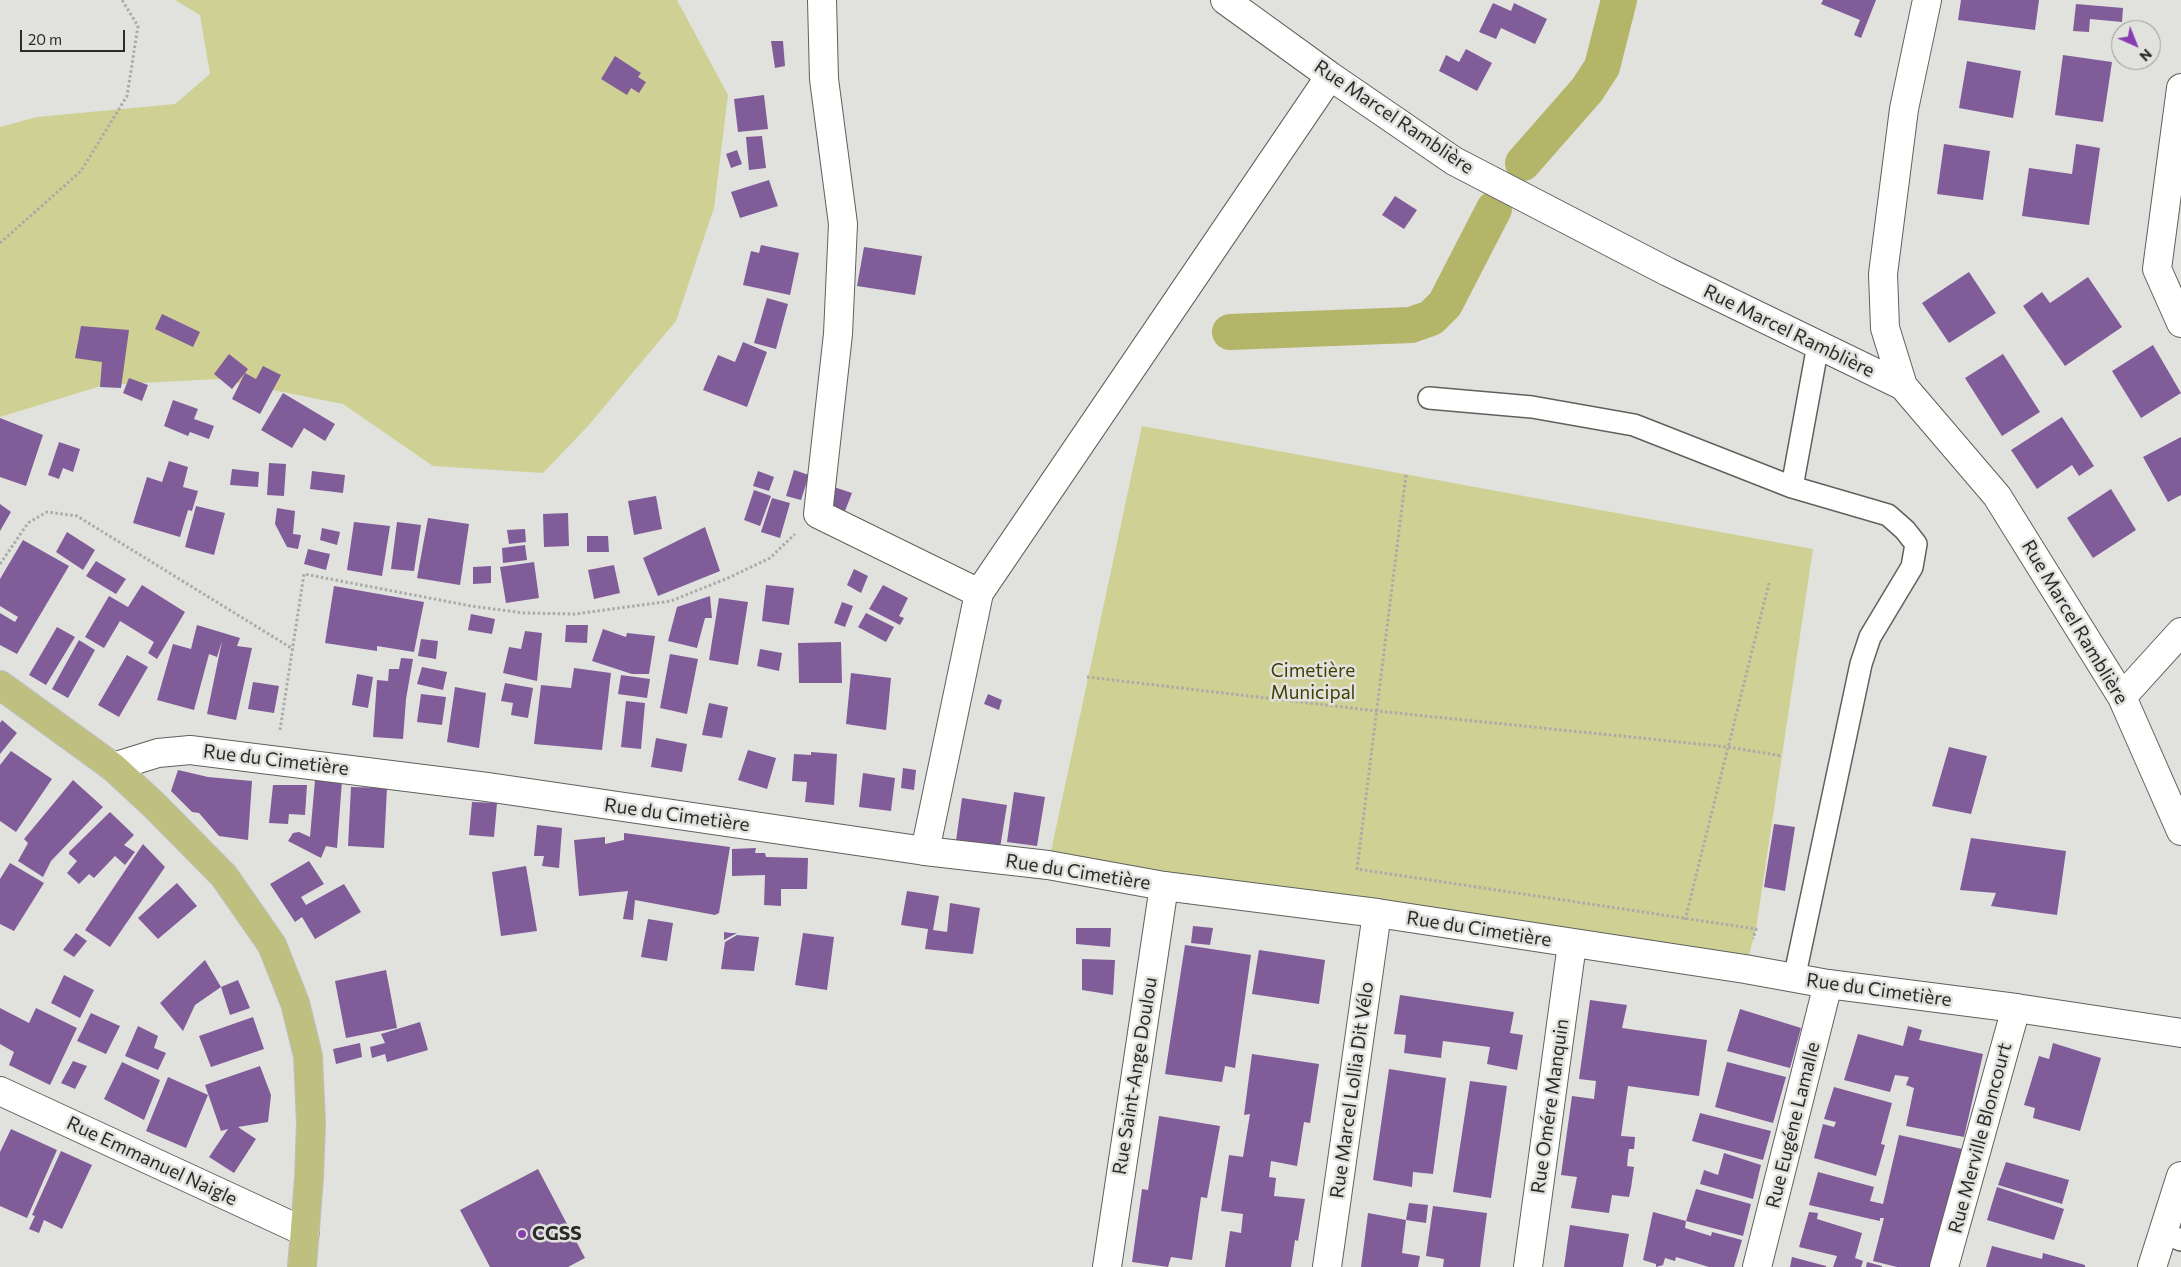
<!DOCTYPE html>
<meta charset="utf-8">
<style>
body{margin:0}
#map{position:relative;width:2181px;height:1267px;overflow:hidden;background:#e1e2de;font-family:Commissioner,sans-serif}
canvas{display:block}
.north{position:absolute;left:2111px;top:20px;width:50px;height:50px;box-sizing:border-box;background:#e1e2de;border:1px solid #989996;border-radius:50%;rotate:136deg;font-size:14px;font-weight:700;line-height:20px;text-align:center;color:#2b2b2a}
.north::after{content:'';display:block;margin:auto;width:18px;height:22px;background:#853daf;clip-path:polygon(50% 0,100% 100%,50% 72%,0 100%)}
.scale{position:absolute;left:20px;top:30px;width:105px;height:22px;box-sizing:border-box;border:2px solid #2b2b2a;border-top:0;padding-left:6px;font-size:15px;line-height:18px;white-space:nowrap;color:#2b2b2a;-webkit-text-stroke:4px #e1e2de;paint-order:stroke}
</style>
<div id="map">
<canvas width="2181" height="1267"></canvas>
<div class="north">N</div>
<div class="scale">20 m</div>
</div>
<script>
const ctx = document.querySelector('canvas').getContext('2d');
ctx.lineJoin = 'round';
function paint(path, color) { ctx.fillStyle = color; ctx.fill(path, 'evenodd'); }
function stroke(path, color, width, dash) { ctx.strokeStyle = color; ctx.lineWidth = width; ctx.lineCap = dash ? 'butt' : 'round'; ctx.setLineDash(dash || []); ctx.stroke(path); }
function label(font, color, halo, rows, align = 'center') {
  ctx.font = font + ' Commissioner,sans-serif'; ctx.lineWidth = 5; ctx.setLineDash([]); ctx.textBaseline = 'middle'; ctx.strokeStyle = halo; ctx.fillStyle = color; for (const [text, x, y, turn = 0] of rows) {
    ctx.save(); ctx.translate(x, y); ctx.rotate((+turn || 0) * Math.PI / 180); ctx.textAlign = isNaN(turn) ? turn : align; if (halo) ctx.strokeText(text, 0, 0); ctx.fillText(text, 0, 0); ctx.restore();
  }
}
paint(new Path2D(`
 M 175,0 L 677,0 L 728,95 L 714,208 L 676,321 L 588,426 L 543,473 L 433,466 L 343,404 L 218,379 L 104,385 L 0,417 L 0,127 L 37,117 L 175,104 L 210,74 L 200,15 Z
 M 1142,426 L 1813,549 L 1756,929 L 1745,969 L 1048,865 Z`), '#ced193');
stroke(new Path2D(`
 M 1523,163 L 1587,90 L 1602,67 L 1619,0
 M 1230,332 L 1411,325 L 1431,318 L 1445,304 L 1494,209`), '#b4b568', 36);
paint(new Path2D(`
 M 1823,0 L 1876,0 L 1861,38 L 1854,35 L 1860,20 L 1821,4 Z
 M 1961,0 L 2039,0 L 2035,30 L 1958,20 Z
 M 1493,3 L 1511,11 L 1514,3 L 1547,19 L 1535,44 L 1501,28 L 1496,39 L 1479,32 Z
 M 2076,4 L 2123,8 L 2122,22 L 2090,19 L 2089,32 L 2073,31 Z
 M 771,41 L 783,41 L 785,66 L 775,68 Z
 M 1466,49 L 1492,63 L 1477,91 L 1439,71 L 1446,55 L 1459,62 Z
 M 2063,55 L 2112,62 L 2103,122 L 2055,115 Z
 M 615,56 L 641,73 L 638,77 L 646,82 L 639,93 L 631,88 L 627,95 L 601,79 Z
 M 1967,61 L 2021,71 L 2013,118 L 1959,108 Z
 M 764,95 L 768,129 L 738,132 L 734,99 Z
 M 762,136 L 766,168 L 749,170 L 746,137 Z
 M 1944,144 L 1990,151 L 1983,200 L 1937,194 Z
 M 2076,144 L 2100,148 L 2089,225 L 2022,216 L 2029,168 L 2072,174 Z
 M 737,150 L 742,164 L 731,168 L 726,154 Z
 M 769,180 L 778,206 L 740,218 L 731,192 Z
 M 1395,196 L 1417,210 L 1404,229 L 1382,215 Z
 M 761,245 L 799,253 L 790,295 L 743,285 L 751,251 L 759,253 Z
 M 864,247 L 922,256 L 915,295 L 857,286 Z
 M 1969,272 L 1996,313 L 1949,343 L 1922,303 Z
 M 2088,277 L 2122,327 L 2065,366 L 2023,306 L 2042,292 L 2050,303 Z
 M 767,298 L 788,304 L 776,349 L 754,343 Z
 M 162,314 L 200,332 L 193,347 L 155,329 Z
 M 81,326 L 129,330 L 121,388 L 100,387 L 102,362 L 75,358 Z
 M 743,342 L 767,352 L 747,407 L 703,390 L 718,355 L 735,362 Z
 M 2153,345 L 2181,393 L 2141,418 L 2112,371 Z
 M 229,354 L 248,369 L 245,373 L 256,379 L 263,366 L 281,375 L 260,414 L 232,399 L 245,373 L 232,389 L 214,374 Z
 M 2003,354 L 2040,412 L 2002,436 L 1965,378 Z
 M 129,378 L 148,385 L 142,401 L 123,393 Z
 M 283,393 L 335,424 L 325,441 L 304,428 L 292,448 L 261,430 Z
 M 173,400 L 198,409 L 194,419 L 214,426 L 209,439 L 190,432 L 188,436 L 164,426 Z
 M 2062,417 L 2094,466 L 2079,476 L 2072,465 L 2037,489 L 2011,450 Z
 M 0,418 L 43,435 L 26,486 L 0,477 Z
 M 2181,437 L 2181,495 L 2168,502 L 2143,457 Z
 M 59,442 L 80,449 L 73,472 L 63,468 L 59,479 L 48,475 Z
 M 169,461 L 188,467 L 183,487 L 198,491 L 192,511 L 188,510 L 180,537 L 133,523 L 147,477 L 162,482 Z
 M 269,463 L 286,464 L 284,496 L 267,495 Z
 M 232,469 L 259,472 L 258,487 L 230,485 Z
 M 794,470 L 809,475 L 801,500 L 786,496 Z
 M 312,471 L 345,475 L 343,493 L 310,489 Z
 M 758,471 L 774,477 L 769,491 L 753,486 Z
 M 831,486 L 852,493 L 845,511 L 825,503 Z
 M 2111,489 L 2136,530 L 2093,558 L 2067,518 Z
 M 754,490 L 771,496 L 760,526 L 744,520 Z
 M 656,496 L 662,529 L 634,535 L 628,501 Z
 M 772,498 L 790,503 L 780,538 L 761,532 Z
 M 0,504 L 11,512 L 0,531 Z
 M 196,506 L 225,513 L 214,555 L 185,547 Z
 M 277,508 L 295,511 L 293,534 L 301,535 L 298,549 L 287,547 L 275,524 Z
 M 568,513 L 569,546 L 544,547 L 543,514 Z
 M 428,518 L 469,524 L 460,585 L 417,578 Z
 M 354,522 L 390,526 L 382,576 L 347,570 Z
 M 397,522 L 421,525 L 414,571 L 391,569 Z
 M 705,527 L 720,571 L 658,596 L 643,558 Z
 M 322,528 L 340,532 L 337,545 L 320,540 Z
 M 525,529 L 526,542 L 509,544 L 507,530 Z
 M 67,532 L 95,550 L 83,570 L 56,552 Z
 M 587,536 L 608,536 L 609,552 L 587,552 Z
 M 23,540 L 69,566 L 17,654 L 0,645 L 0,613 L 15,622 L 18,617 L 0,606 L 0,579 Z
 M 525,545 L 527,560 L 503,563 L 502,548 Z
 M 308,549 L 330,554 L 326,570 L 304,564 Z
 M 96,561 L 126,579 L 116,594 L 86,576 Z
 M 534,562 L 539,598 L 506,603 L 500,567 Z
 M 614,565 L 620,593 L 594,599 L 588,570 Z
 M 491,566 L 491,583 L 473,584 L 473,567 Z
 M 854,569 L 868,576 L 861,593 L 847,585 Z
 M 142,585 L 185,612 L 157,659 L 148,653 L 154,642 L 120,621 L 104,648 L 85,637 L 109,596 L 128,607 Z
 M 766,585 L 794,588 L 789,625 L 762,621 Z
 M 883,585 L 908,598 L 899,616 L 904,618 L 900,625 L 869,609 Z
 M 334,586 L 424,602 L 414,652 L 377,646 L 377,651 L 325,643 Z
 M 710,596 L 712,618 L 705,618 L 697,648 L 668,641 L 677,607 Z
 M 719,598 L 748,602 L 738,665 L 709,660 Z
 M 842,602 L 853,606 L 845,627 L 834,623 Z
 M 866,613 L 894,627 L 886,642 L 858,627 Z
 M 471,614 L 495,619 L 492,634 L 468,630 Z
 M 197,625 L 240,638 L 237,646 L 252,648 L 236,720 L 207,714 L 222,641 L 217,657 L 209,654 L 194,710 L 157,700 L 173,644 L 191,649 Z
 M 566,625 L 588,625 L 587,643 L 565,642 Z
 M 57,627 L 75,637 L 46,685 L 29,675 Z
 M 603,629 L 626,637 L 627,633 L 655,636 L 649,674 L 632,674 L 592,661 Z
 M 525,631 L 542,633 L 537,681 L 503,673 L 509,647 L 521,649 Z
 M 421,639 L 438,641 L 436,659 L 418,656 Z
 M 79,640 L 95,650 L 68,698 L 52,689 Z
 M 841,642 L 842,683 L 799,683 L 798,643 Z
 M 760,649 L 782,653 L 779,671 L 757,666 Z
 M 670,654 L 698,659 L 687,714 L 660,708 Z
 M 127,655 L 148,667 L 119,717 L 98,705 Z
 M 401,658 L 413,659 L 406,699 L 403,739 L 373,737 L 377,680 L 388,681 L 389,669 L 399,669 Z
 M 422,667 L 447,672 L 443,690 L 417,684 Z
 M 574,668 L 611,673 L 602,750 L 534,744 L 541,685 L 571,688 Z
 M 851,673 L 891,678 L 886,730 L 846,724 Z
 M 357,674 L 373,677 L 368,708 L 352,705 Z
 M 621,675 L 650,679 L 647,698 L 618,694 Z
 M 253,682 L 279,686 L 274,713 L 248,709 Z
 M 505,683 L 533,688 L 528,718 L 511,715 L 513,703 L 501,701 Z
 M 455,687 L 486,693 L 479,748 L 447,742 Z
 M 421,694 L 446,697 L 442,725 L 417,722 Z
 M 988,694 L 1002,700 L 999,710 L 984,704 Z
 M 626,701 L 645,703 L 641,749 L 621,747 Z
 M 709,703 L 728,707 L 722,738 L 702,735 Z
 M 2,720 L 17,733 L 0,754 L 0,723 Z
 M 656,738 L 687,744 L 682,772 L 651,767 Z
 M 1949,747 L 1987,756 L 1971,814 L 1932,806 Z
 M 748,750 L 776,758 L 767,789 L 738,780 Z
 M 11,751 L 52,779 L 16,832 L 0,821 L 0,765 Z
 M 811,752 L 837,754 L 834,805 L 805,802 L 807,782 L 792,781 L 794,754 L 811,755 Z
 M 903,768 L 916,770 L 914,790 L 901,788 Z
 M 178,770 L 208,777 L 252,781 L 248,840 L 219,836 L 199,813 L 192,812 L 171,791 Z
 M 863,773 L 895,778 L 891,811 L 859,807 Z
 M 73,780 L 103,807 L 51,861 L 43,877 L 18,861 L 28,843 L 24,839 Z
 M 315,780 L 342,781 L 337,848 L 326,846 L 321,858 L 288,841 L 293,833 L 299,832 L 310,837 Z
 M 273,785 L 307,785 L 305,815 L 289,814 L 288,824 L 269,823 Z
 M 351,787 L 387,788 L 384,848 L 348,846 Z
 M 1014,792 L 1045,797 L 1037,846 L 1007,842 Z
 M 962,798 L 1007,805 L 1000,848 L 956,841 Z
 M 472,802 L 497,803 L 494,837 L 469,835 Z
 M 110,812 L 134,835 L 124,845 L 135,852 L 125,865 L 115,856 L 94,878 L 89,874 L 79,884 L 67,873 L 77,861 L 69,854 L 69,852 Z
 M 1774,824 L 1795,827 L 1785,891 L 1764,887 Z
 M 537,825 L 562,828 L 559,868 L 542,866 L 544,856 L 534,856 Z
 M 624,833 L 730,847 L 719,913 L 715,915 L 635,900 L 633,920 L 623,919 L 628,891 L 579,896 L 574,840 L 605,837 L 605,844 L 624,840 Z
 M 1971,838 L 2066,851 L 2057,915 L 1991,906 L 1996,893 L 1960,890 Z
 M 143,844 L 165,867 L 110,947 L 85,930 Z
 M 756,848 L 755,853 L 765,853 L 766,857 L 808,858 L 807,889 L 781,889 L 781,906 L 764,905 L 765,875 L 732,876 L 732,849 Z
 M 309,861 L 324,884 L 301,897 L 306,905 L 344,884 L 361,912 L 315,939 L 302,917 L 295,922 L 270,884 Z
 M 10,863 L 44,883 L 14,931 L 0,924 L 0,879 Z
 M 526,866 L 537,931 L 501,936 L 492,872 Z
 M 177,883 L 197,906 L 158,939 L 138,918 Z
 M 907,891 L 939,896 L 933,930 L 947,932 L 950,903 L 980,908 L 973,954 L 925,949 L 928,929 L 901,925 Z
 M 648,919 L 673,923 L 667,961 L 641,957 Z
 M 1193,926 L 1213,928 L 1210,945 L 1191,943 Z
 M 1076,928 L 1111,928 L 1110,947 L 1076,944 Z
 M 724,932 L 731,933 L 737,933 L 724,940 Z
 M 76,933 L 87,941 L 74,957 L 63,950 Z
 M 803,933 L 834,937 L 827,990 L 795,985 Z
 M 737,935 L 759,937 L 754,971 L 721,969 L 725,942 Z
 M 1185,945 L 1251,955 L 1235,1068 L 1225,1066 L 1222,1082 L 1165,1074 Z
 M 1259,950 L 1325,960 L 1319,1004 L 1252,994 Z
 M 1082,959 L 1115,960 L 1113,995 L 1082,990 Z
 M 205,960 L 221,987 L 195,1005 L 183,1031 L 160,1003 Z
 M 386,970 L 397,1028 L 346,1038 L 335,981 Z
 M 64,975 L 94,990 L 80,1018 L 51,1003 Z
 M 238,980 L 250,1008 L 230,1015 L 221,987 Z
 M 1400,995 L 1514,1012 L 1510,1033 L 1523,1035 L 1517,1070 L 1487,1064 L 1490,1047 L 1443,1041 L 1441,1058 L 1404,1053 L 1406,1035 L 1394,1034 Z
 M 1590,1000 L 1627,1005 L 1622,1028 L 1707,1040 L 1699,1096 L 1628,1086 L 1621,1136 L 1635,1137 L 1634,1149 L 1629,1149 L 1628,1155 L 1627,1166 L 1634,1167 L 1631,1188 L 1629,1197 L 1612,1195 L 1609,1213 L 1571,1208 L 1577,1177 L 1561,1175 L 1572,1096 L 1594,1099 L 1596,1081 L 1579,1079 Z
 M 0,1008 L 29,1023 L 36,1008 L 77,1028 L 50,1085 L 9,1065 L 14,1052 L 0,1044 Z
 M 1740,1009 L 1801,1028 L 1790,1068 L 1727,1051 Z
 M 91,1013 L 120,1026 L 106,1054 L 77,1041 Z
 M 253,1017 L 264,1049 L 211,1067 L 199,1036 Z
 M 420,1022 L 428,1050 L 387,1062 L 385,1054 L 372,1058 L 370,1047 L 385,1043 L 381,1034 Z
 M 138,1026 L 158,1036 L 154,1048 L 166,1053 L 158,1070 L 125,1056 Z
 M 1908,1026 L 1922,1030 L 1919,1040 L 1983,1054 L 1964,1137 L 1906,1126 L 1914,1088 L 1906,1085 L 1909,1077 L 1895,1075 L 1890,1092 L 1844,1080 L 1858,1034 L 1903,1046 Z
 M 360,1043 L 362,1057 L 336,1064 L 333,1049 Z
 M 2053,1043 L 2101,1058 L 2080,1131 L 2033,1118 L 2035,1108 L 2024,1105 L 2039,1056 L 2049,1059 Z
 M 1252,1054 L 1319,1064 L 1310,1123 L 1304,1122 L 1297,1166 L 1271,1161 L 1269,1177 L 1276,1178 L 1274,1196 L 1305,1199 L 1298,1241 L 1295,1240 L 1291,1267 L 1225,1267 L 1230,1231 L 1241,1233 L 1243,1214 L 1221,1211 L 1229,1155 L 1243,1157 L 1250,1114 L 1244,1115 Z
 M 73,1061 L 87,1066 L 75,1089 L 61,1083 Z
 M 122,1062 L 160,1080 L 144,1120 L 104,1099 Z
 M 1727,1062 L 1786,1077 L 1773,1123 L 1715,1107 Z
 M 260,1066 L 271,1095 L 268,1122 L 238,1127 L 256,1139 L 234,1173 L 209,1157 L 228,1129 L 221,1131 L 205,1085 Z
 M 1389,1069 L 1446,1078 L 1433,1174 L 1413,1172 L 1412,1187 L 1373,1180 Z
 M 168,1077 L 208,1095 L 186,1148 L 146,1131 Z
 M 1470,1081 L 1507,1086 L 1491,1198 L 1453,1192 Z
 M 1834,1087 L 1892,1103 L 1881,1144 L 1885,1145 L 1876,1176 L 1814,1158 L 1823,1124 L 1834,1127 L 1836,1122 L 1824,1119 Z
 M 1700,1113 L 1771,1131 L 1763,1160 L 1692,1141 Z
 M 1159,1116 L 1220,1126 L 1207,1198 L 1201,1197 L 1192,1260 L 1171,1257 L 1168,1267 L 1132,1262 L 1142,1189 L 1148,1190 Z
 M 11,1129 L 57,1150 L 27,1218 L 0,1206 L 0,1152 Z
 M 1899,1135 L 1967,1150 L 1939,1267 L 1897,1267 L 1873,1261 L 1884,1218 L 1880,1218 L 1880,1221 L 1809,1205 L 1818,1172 L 1874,1187 L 1870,1201 L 1883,1204 Z
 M 61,1151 L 92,1165 L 62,1229 L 44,1220 L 39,1233 L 29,1229 L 35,1216 L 32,1215 Z
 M 1724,1153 L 1761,1165 L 1753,1199 L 1700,1184 L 1704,1170 L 1718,1175 Z
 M 2006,1162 L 2069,1180 L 2062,1204 L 1998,1185 Z
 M 538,1169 L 585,1258 L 568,1267 L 490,1267 L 460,1210 Z
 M 1997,1187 L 2064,1209 L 2054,1240 L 1987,1220 Z
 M 1696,1189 L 1751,1204 L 1743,1236 L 1686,1221 Z
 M 1409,1203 L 1428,1205 L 1426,1223 L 1406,1220 Z
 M 1433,1206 L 1487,1213 L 1480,1267 L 1443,1267 L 1444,1259 L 1426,1256 Z
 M 1653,1212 L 1686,1221 L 1685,1228 L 1711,1236 L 1712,1232 L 1742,1240 L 1734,1267 L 1709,1267 L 1676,1257 L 1675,1261 L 1665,1258 L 1663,1265 L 1656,1267 L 1656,1264 L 1643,1260 Z
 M 1809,1212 L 1818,1213 L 1817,1219 L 1862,1233 L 1855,1258 L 1863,1261 L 1861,1267 L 1833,1267 L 1837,1256 L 1799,1247 Z
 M 1368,1213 L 1406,1220 L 1402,1253 L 1420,1256 L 1418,1267 L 1361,1267 Z
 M 1570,1225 L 1629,1234 L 1623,1267 L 1564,1267 Z
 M 1992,1246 L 2042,1259 L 2043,1253 L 2085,1265 L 2085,1267 L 1986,1267 Z
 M 1792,1257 L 1826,1266 L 1826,1267 L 1790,1267 Z
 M 1867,1262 L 1882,1266 L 1882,1267 L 1866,1267 Z`), '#805c99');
const service = new Path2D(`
 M 1429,398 L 1532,407 L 1634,425 L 1792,487 L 1888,515 L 1905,530 L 1916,544 L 1912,567 L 1870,637 L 1861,664 L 1794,979
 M 1792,487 L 1818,345
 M 2164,1233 L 2181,1240`);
const minor = new Path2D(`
 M 822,0 L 824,79 L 843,224 L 838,334 L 818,514 L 979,593
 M 1225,0 L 1330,76 L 1454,161 L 1668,272 L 1903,386 L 1997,496 L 2122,697 L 2181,831
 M 2181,88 L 2157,269 L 2181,323
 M 1903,386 L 1885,328 L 1883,274 L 1904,109 L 1927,0
 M 2122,697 L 2181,632
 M 925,851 L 979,593 L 1330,76
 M 0,1091 L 305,1232
 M 1107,1267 L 1164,886
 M 1327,1267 L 1377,913
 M 1528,1267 L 1572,944
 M 1757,1267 L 1828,984
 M 1944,1267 L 2016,1008
 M 2152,1267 L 2181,1176`);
const tertiary = new Path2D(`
 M 113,767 L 158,753 L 190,750 L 487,787 L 925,851 L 1048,865 L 1164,886 L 1377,913 L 1745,969 L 1828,984 L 2016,1008 L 2181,1033`);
const primary = new Path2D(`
 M 0,685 L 113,767 L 154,805 L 224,876 L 272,945 L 295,1003 L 308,1056 L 311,1123 L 309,1178 L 302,1267`);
stroke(service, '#60605d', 24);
stroke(minor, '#60605d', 30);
stroke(tertiary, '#60605d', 30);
stroke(primary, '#bfbfbf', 30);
stroke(new Path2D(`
 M 0,243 L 81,171 L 127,96 L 138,26 L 122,0
 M 1406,475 L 1357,869 L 1756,929 L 1753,939
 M 0,564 L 28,523 L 47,512 L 77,516 L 293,649
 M 1087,677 L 1377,711 L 1728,747 L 1782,756
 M 280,730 L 304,574 L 471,606 L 524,613 L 575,614 L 671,601 L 728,578 L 770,558 L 795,534
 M 1685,920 L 1769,583`), '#aaaba8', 3, [2.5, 2.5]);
stroke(service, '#fff', 21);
stroke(minor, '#fff', 28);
stroke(tertiary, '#fff', 28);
stroke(primary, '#bfbf7f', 28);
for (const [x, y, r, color] of [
 [522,1234,5,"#853daf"]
]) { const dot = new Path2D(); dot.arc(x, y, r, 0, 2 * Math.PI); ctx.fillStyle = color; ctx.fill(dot); stroke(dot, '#e1e2de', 2); }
label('19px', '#2b2b2a', '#e1e2de', [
 ["Rue Marcel Ramblière",1394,117,34],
 ["Rue Marcel Ramblière",1789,331,26],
 ["Rue Marcel Ramblière",2075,622,59],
 ["Rue du Cimetière",276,760,7],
 ["Rue du Cimetière",677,815,8],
 ["Rue du Cimetière",1078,872,9],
 ["Rue du Cimetière",1479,929,9],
 ["Rue du Cimetière",1879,990,8],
 ["Rue Saint-Ange Doulou",1135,1076,-81],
 ["Rue Marcel Lollia Dit Vélo",1352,1090,-82],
 ["Rue Omére Manquin",1550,1106,-82],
 ["Rue Eugéne Lamalle",1793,1125,-76],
 ["Rue Merville Bloncourt",1980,1138,-75],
 ["Rue Emmanuel Naigle",152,1161,25]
]);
label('19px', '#3f3f00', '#e1e2de', [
 ["Cimetière",1313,671],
 ["Municipal",1313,693]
]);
label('bold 19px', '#2b2b2a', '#e1e2de', [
 ["CGSS",532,1234]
], 'left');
</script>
